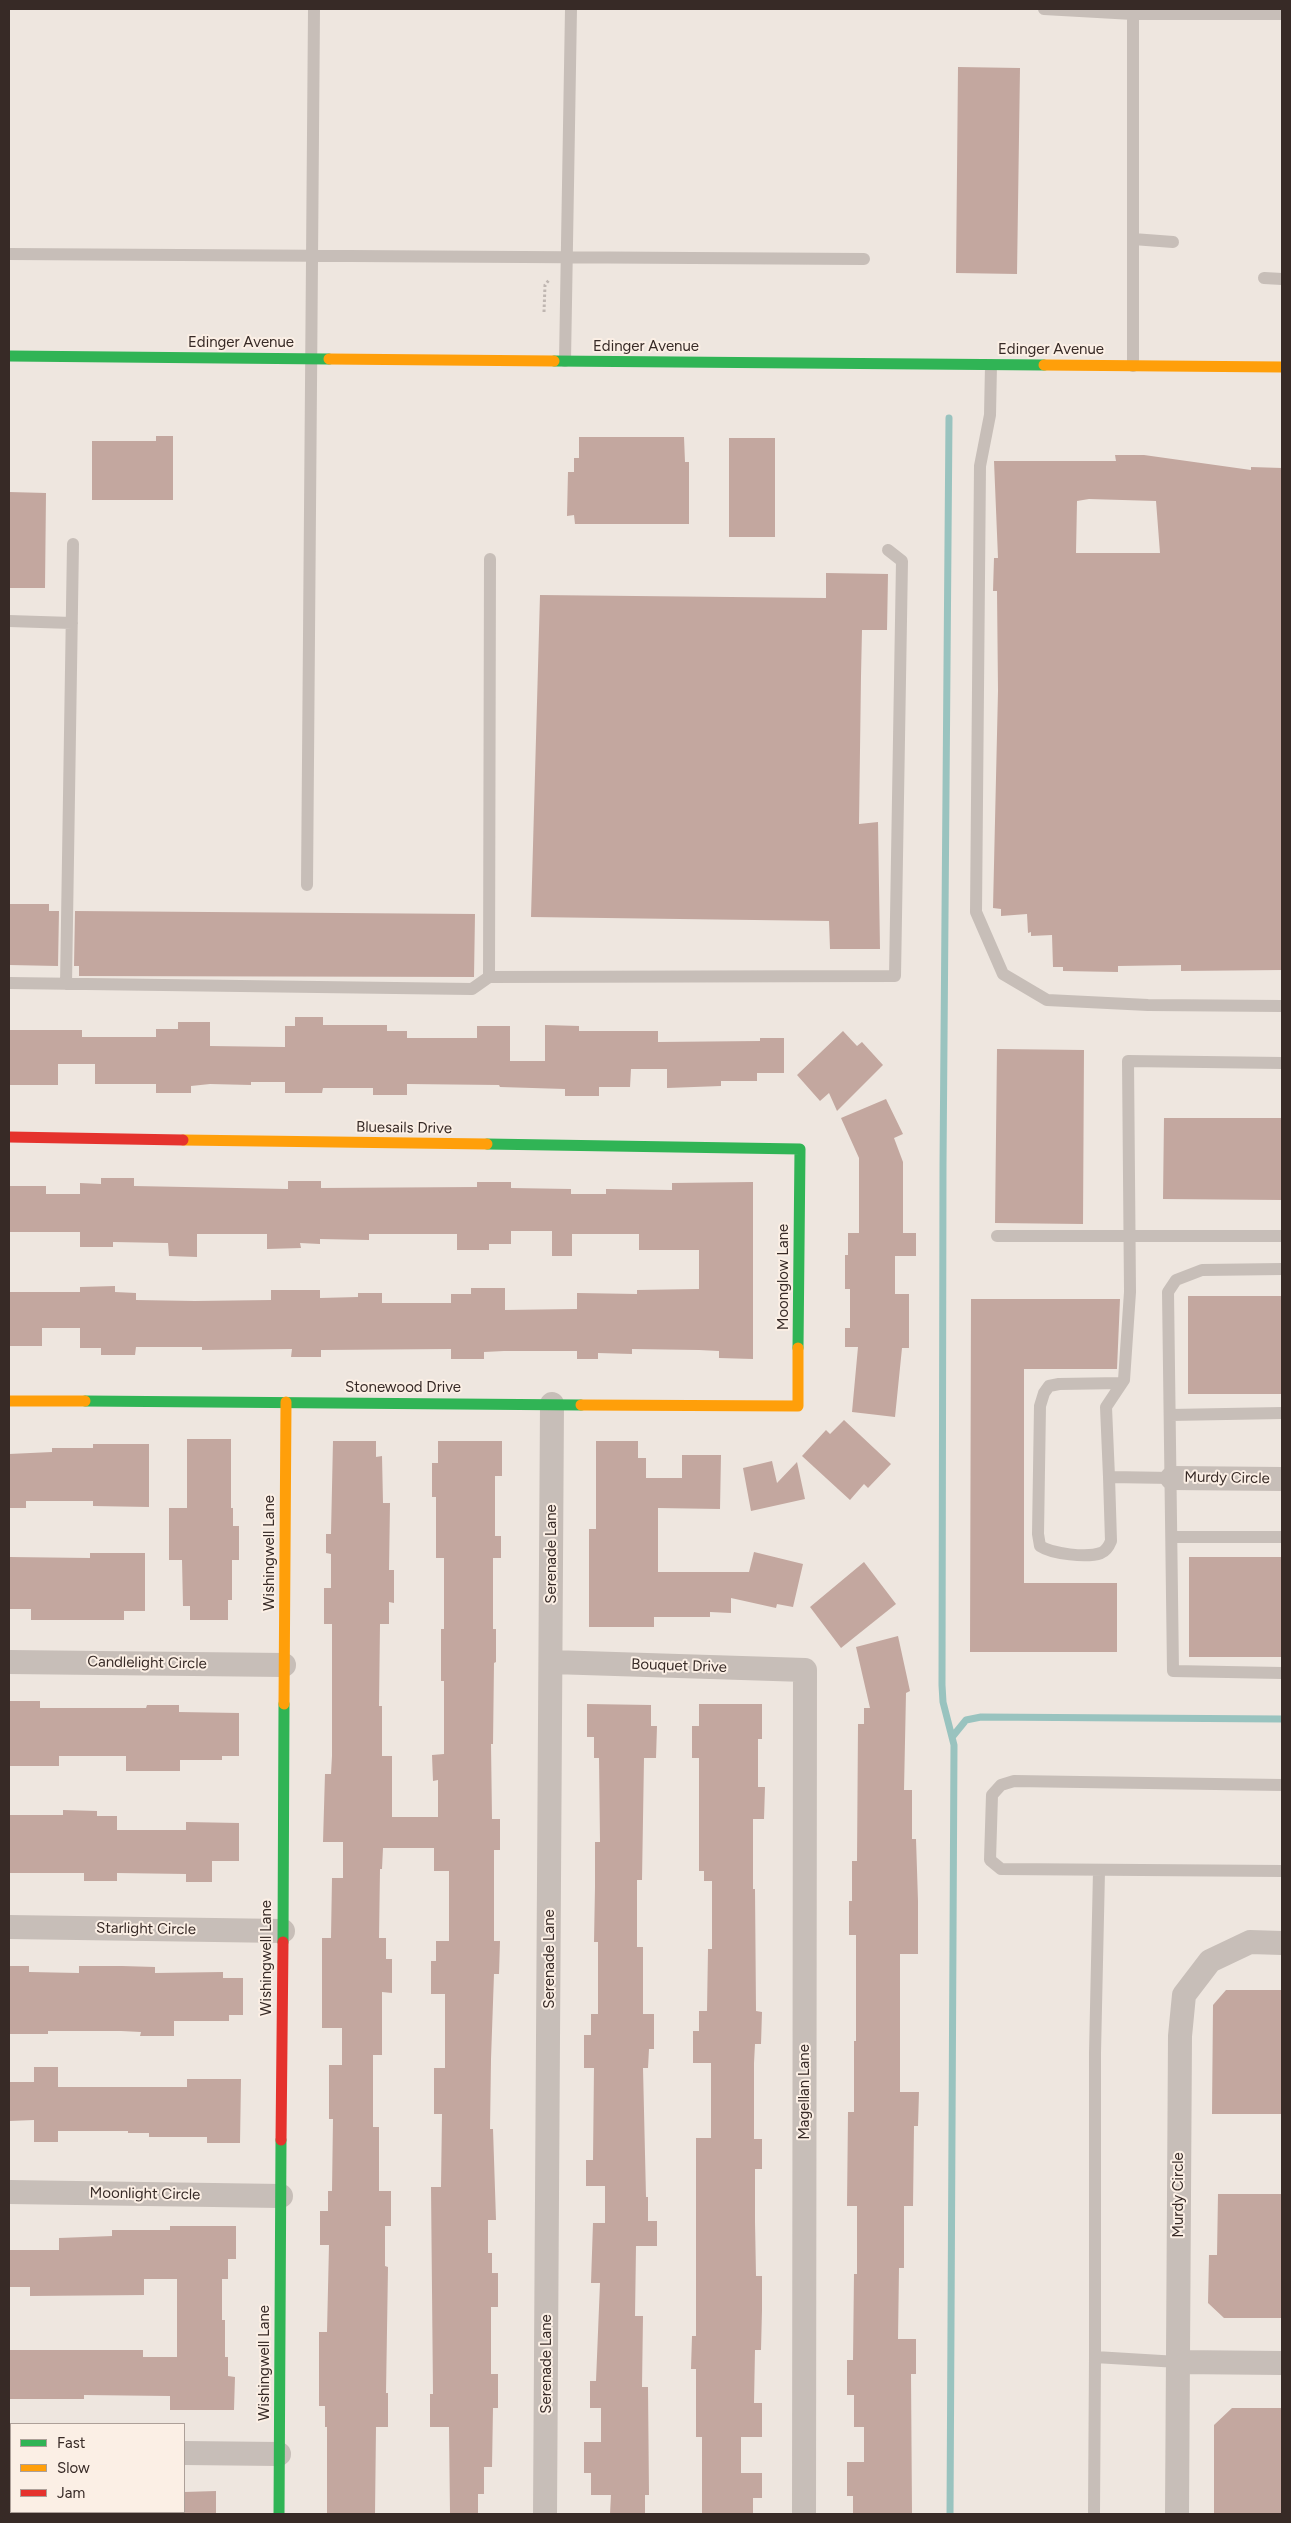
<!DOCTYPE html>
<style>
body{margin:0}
#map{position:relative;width:1291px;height:2523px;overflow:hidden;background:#eee6df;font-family:Figtree,sans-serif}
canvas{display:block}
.frame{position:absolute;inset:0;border:10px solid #372a26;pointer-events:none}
.legend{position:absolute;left:10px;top:2423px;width:175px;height:90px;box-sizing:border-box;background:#fbefe5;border:1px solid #ada099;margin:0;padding:6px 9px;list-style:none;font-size:15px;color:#372a26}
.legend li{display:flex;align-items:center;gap:10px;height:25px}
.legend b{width:25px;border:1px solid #ada099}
</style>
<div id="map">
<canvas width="1291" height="2523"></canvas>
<div class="frame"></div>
<ul class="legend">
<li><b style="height:6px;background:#30b455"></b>Fast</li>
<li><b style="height:6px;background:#ff9f0a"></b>Slow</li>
<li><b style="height:6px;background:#e5322d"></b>Jam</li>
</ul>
</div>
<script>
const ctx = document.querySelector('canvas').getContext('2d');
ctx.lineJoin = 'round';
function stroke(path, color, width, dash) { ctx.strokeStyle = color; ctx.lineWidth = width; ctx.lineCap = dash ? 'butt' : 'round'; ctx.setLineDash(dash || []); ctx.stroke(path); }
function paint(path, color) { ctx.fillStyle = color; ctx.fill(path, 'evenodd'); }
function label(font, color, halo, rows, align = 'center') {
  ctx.font = font + ' Figtree,sans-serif'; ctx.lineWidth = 4; ctx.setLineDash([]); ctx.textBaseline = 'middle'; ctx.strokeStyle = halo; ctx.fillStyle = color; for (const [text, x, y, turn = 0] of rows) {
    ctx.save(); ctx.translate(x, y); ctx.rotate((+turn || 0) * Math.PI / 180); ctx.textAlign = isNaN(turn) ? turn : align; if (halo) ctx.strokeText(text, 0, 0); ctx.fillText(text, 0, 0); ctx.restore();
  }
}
stroke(new Path2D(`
 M 949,418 L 943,1165 L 942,1685 L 943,1702 L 954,1745 L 950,2514
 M 953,1736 L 966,1720 L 981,1717 L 1282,1719`), '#99c3bf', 7);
paint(new Path2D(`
 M 958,67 L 1020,68 L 1017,274 L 956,273 Z
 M 156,436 L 173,436 L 173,500 L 92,500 L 92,441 L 156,441 Z
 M 579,437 L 684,437 L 685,462 L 689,462 L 689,524 L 575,524 L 574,515 L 567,516 L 568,472 L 574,472 L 574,458 L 579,458 Z
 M 729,438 L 775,438 L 775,537 L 729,537 Z
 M 1115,455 L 1144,455 L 1251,470 L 1251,467 L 1282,468 L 1282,970 L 1181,971 L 1181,965 L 1118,966 L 1118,972 L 1063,971 L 1063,967 L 1053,967 L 1052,935 L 1031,936 L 1031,932 L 1028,933 L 1027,914 L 1001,916 L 1001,909 L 993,908 L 998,691 L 997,591 L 993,591 L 994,558 L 998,558 L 994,461 L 1116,461 ZM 1089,499 L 1156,501 L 1160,553 L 1076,553 L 1077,501 Z
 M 9,492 L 46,493 L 45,588 L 9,588 Z
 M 826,573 L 888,574 L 887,630 L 862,630 L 861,676 L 859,824 L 878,822 L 880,949 L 830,949 L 829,921 L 531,917 L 540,595 L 826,598 Z
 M 9,904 L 49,904 L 49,911 L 59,911 L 58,966 L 9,965 Z
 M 75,911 L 475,914 L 474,977 L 79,976 L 79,966 L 74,966 Z
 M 295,1017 L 323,1017 L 323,1025 L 387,1025 L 387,1031 L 407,1031 L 407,1038 L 477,1038 L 477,1026 L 510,1026 L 510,1061 L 545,1061 L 545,1025 L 579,1026 L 579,1031 L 658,1031 L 658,1042 L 760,1041 L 760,1038 L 784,1038 L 784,1073 L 757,1073 L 757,1081 L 721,1081 L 721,1086 L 667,1088 L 667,1069 L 631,1069 L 630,1087 L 599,1087 L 599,1096 L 565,1096 L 565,1089 L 500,1087 L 499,1085 L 407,1084 L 407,1095 L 373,1095 L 373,1088 L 323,1088 L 322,1093 L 285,1093 L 285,1082 L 251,1082 L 251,1085 L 210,1084 L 191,1086 L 191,1093 L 156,1093 L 156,1084 L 95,1084 L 95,1064 L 58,1064 L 58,1085 L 9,1085 L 9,1030 L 82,1030 L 82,1037 L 156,1037 L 156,1029 L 178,1029 L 178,1022 L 210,1022 L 210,1046 L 285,1047 L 285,1026 L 295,1026 Z
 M 843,1031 L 857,1046 L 862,1042 L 883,1065 L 837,1111 L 829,1093 L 820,1101 L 797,1075 Z
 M 997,1049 L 1084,1050 L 1083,1224 L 995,1223 Z
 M 886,1099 L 903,1134 L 894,1138 L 903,1162 L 903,1233 L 916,1233 L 916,1256 L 895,1256 L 895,1294 L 909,1294 L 909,1348 L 902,1348 L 895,1417 L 852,1412 L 858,1347 L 845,1347 L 845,1328 L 850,1328 L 850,1289 L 845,1289 L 845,1255 L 848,1255 L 848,1233 L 859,1233 L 859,1158 L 841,1118 Z
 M 1164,1118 L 1282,1118 L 1282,1200 L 1163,1199 Z
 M 101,1178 L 134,1178 L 134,1186 L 288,1189 L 288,1181 L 321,1181 L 321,1188 L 477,1187 L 477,1182 L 511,1182 L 511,1188 L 571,1189 L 571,1194 L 606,1194 L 606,1189 L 672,1190 L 672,1183 L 753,1182 L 753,1359 L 719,1358 L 719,1351 L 699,1350 L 632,1349 L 632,1354 L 598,1353 L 598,1359 L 577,1359 L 577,1351 L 504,1351 L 484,1352 L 484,1359 L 451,1359 L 451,1349 L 321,1350 L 321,1357 L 291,1357 L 292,1349 L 202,1350 L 202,1347 L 136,1347 L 135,1355 L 101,1355 L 101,1348 L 80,1348 L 80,1328 L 42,1328 L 42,1346 L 9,1346 L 9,1292 L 80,1292 L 80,1287 L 115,1286 L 115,1292 L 136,1293 L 136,1300 L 195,1301 L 271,1300 L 271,1290 L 320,1290 L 320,1298 L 358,1297 L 358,1293 L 382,1293 L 382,1303 L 451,1303 L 451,1294 L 471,1294 L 471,1288 L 505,1288 L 505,1310 L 577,1309 L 577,1293 L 637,1294 L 637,1290 L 699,1289 L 699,1250 L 639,1250 L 639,1234 L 572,1234 L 572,1256 L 552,1256 L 552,1231 L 511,1231 L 511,1244 L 489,1244 L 489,1250 L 457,1250 L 457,1234 L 369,1234 L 369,1240 L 320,1239 L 320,1244 L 300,1243 L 301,1248 L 267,1249 L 267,1234 L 197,1234 L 197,1257 L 169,1256 L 168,1243 L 113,1242 L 113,1247 L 80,1247 L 80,1232 L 9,1232 L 9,1186 L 46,1186 L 46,1194 L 80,1194 L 80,1183 L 101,1184 Z
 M 1188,1296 L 1282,1296 L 1282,1394 L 1188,1394 Z
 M 971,1299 L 1120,1299 L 1117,1369 L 1024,1369 L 1024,1583 L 1117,1583 L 1117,1652 L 970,1652 Z
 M 844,1420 L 891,1464 L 868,1488 L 864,1484 L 850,1500 L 802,1456 L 826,1430 L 830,1434 Z
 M 187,1439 L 231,1439 L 231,1508 L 233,1508 L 233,1526 L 239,1526 L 239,1560 L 232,1560 L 232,1600 L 228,1600 L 228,1620 L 190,1620 L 190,1606 L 183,1606 L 182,1560 L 169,1560 L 169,1508 L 187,1508 Z
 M 333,1441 L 376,1441 L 376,1457 L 382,1456 L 383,1503 L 390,1503 L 389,1570 L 394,1570 L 394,1603 L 389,1602 L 389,1624 L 380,1624 L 379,1706 L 382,1706 L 382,1756 L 392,1756 L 392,1817 L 438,1817 L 438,1780 L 433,1781 L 432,1755 L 444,1754 L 444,1681 L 441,1681 L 441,1629 L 444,1629 L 444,1558 L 436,1558 L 436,1497 L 432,1497 L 432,1463 L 438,1463 L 438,1441 L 502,1441 L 502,1476 L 495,1476 L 495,1536 L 501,1536 L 501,1558 L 493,1558 L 493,1629 L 496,1629 L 496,1662 L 494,1663 L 493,1744 L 491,1744 L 492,1819 L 500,1819 L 500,1850 L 494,1850 L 494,1941 L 500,1941 L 499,1974 L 494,1974 L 491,2059 L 490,2129 L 493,2129 L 496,2220 L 488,2220 L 488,2253 L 492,2253 L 492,2273 L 498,2273 L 498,2307 L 491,2307 L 491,2374 L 498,2374 L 498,2408 L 493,2408 L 492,2467 L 484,2467 L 484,2494 L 478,2494 L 478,2514 L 450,2514 L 449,2427 L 430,2427 L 430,2394 L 433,2394 L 431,2187 L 441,2187 L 442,2114 L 434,2114 L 434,2068 L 445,2068 L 445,1994 L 431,1994 L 431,1961 L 436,1961 L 436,1941 L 449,1941 L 449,1871 L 434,1871 L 434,1848 L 383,1848 L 382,1869 L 380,1869 L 379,1938 L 386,1938 L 386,1959 L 392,1959 L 392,1993 L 382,1992 L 382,2055 L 373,2055 L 373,2127 L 379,2127 L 379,2191 L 391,2191 L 391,2226 L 385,2226 L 385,2266 L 388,2267 L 386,2393 L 388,2393 L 388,2427 L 376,2427 L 375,2514 L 327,2514 L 327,2427 L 325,2427 L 325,2406 L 319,2406 L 319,2332 L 327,2332 L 329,2245 L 320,2245 L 320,2211 L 328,2211 L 328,2191 L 332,2191 L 333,2119 L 329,2119 L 329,2065 L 342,2065 L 342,2028 L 322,2028 L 322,1938 L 331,1938 L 332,1878 L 343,1878 L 343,1842 L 323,1842 L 325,1774 L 331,1774 L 332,1756 L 332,1624 L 324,1624 L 324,1588 L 331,1588 L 331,1554 L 326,1553 L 326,1534 L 331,1534 Z
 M 596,1441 L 638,1441 L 638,1458 L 646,1458 L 646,1478 L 682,1478 L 682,1455 L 721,1455 L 720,1509 L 658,1508 L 658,1572 L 749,1572 L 754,1552 L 803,1564 L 793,1607 L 777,1604 L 776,1608 L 731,1598 L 731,1613 L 710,1612 L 710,1617 L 654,1617 L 654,1627 L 589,1627 L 589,1529 L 596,1529 Z
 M 93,1444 L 149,1444 L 149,1507 L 93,1506 L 93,1501 L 26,1501 L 26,1508 L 9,1508 L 9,1454 L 52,1452 L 52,1448 L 93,1448 Z
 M 772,1461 L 777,1483 L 797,1462 L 805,1499 L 751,1511 L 743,1468 Z
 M 90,1553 L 145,1553 L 145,1611 L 124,1611 L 124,1620 L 31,1620 L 31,1609 L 9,1609 L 9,1557 L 90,1558 Z
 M 1189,1557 L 1282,1557 L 1282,1657 L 1189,1657 Z
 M 864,1562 L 896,1604 L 841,1648 L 810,1607 Z
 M 898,1636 L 910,1691 L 906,1693 L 904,1790 L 912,1790 L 912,1839 L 916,1839 L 918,1901 L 918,1954 L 900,1954 L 900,2092 L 919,2092 L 918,2126 L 914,2126 L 913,2206 L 904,2206 L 904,2268 L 899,2268 L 898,2339 L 916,2339 L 916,2374 L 911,2374 L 912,2514 L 853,2514 L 853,2496 L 847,2496 L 847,2462 L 864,2462 L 864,2427 L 854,2427 L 854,2395 L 847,2395 L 847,2360 L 853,2360 L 854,2274 L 857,2274 L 857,2206 L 847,2206 L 848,2112 L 854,2112 L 854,2041 L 856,2041 L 856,1935 L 849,1935 L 849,1901 L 852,1901 L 852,1861 L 857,1861 L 858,1724 L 864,1724 L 864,1708 L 870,1708 L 856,1647 Z
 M 9,1701 L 40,1701 L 40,1708 L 146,1708 L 147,1705 L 179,1705 L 179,1712 L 239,1713 L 239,1756 L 222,1756 L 222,1760 L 180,1760 L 180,1771 L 126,1771 L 126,1756 L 59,1756 L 59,1766 L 9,1766 Z
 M 587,1704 L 651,1705 L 651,1726 L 657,1726 L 656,1758 L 644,1758 L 642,1880 L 637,1880 L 637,1947 L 643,1947 L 643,2014 L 654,2014 L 654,2049 L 649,2049 L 648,2068 L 643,2068 L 646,2197 L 648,2197 L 648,2221 L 657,2221 L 657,2246 L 636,2246 L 635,2316 L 643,2316 L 642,2387 L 648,2387 L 649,2495 L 645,2495 L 645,2514 L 610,2514 L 611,2495 L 591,2495 L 591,2473 L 584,2473 L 584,2442 L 601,2442 L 601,2408 L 590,2408 L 590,2381 L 596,2381 L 600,2283 L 591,2283 L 593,2223 L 605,2223 L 605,2186 L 586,2186 L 586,2160 L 593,2160 L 594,2068 L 584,2068 L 584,2035 L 591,2035 L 591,2014 L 598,2014 L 598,1942 L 594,1942 L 595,1887 L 595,1842 L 600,1842 L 599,1758 L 594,1758 L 594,1737 L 587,1737 Z
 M 699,1704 L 762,1704 L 762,1739 L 758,1739 L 758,1787 L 765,1787 L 764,1819 L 753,1819 L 753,1889 L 755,1889 L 756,2011 L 762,2012 L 761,2044 L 755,2044 L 754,2063 L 754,2139 L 762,2139 L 762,2169 L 755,2169 L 755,2222 L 756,2276 L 762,2276 L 762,2310 L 761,2350 L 755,2350 L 754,2403 L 762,2403 L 762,2437 L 741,2437 L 741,2473 L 762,2473 L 762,2498 L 753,2498 L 753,2514 L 702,2514 L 702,2437 L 696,2437 L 696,2369 L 691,2369 L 692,2336 L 696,2336 L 696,2138 L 711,2138 L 711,2063 L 693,2063 L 693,2031 L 699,2031 L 699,2011 L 707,2011 L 708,1949 L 712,1949 L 712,1881 L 704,1881 L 704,1871 L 699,1871 L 699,1758 L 692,1758 L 692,1726 L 699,1726 Z
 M 63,1810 L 97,1811 L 97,1816 L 117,1816 L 117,1830 L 186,1830 L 186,1822 L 239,1823 L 239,1861 L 212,1861 L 212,1882 L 186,1882 L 186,1874 L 117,1873 L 117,1881 L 84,1881 L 84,1873 L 9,1873 L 9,1815 L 63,1815 Z
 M 9,1966 L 29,1966 L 29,1972 L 79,1973 L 79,1966 L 122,1966 L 155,1967 L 155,1973 L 223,1972 L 223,1978 L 243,1978 L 243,2015 L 229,2015 L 229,2021 L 174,2021 L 174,2036 L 140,2036 L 141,2032 L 121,2031 L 48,2031 L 48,2034 L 9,2034 Z
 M 1226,1990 L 1282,1990 L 1282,2114 L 1212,2114 L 1213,2005 Z
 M 34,2067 L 58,2067 L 58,2087 L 187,2087 L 187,2079 L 241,2079 L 240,2143 L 207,2143 L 207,2137 L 149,2137 L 149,2133 L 128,2133 L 128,2131 L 58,2131 L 58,2142 L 34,2142 L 34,2120 L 9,2121 L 9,2082 L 34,2082 Z
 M 1218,2194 L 1282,2194 L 1282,2318 L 1224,2318 L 1208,2303 L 1209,2255 L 1217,2255 Z
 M 170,2226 L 236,2226 L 236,2259 L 228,2259 L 228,2279 L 222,2279 L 222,2320 L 225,2320 L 225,2357 L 228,2357 L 228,2376 L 235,2377 L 234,2410 L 170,2410 L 170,2396 L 84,2395 L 84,2399 L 9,2399 L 9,2350 L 143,2350 L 143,2357 L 177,2357 L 177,2279 L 144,2279 L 144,2295 L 30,2296 L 30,2287 L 9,2287 L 9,2250 L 59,2250 L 59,2238 L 112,2236 L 112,2230 L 170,2230 Z
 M 1232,2408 L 1282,2408 L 1282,2514 L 1214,2514 L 1214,2425 Z
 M 216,2491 L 216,2514 L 184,2514 L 184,2492 Z`), '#c3a79f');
stroke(new Path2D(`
 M 544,312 L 545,285 L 549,280`), '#bfb6b1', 3, [2.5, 2.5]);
stroke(new Path2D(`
 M 1044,9 L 1133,14 L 1282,14
 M 1133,239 L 1173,242
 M 9,254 L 864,259
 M 1264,278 L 1282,279
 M 565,361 L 571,9
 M 991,365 L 990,415 L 980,466 L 976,912 L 1003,974 L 1047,1000 L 1148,1005 L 1282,1006
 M 1133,366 L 1133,14
 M 9,621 L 72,623
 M 307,885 L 314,9
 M 489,977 L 490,559
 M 9,983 L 472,989 L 489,977 L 895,976 L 902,561 L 888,550
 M 66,984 L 73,544
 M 997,1236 L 1282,1236
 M 1282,1269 L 1202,1270 L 1176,1280 L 1168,1292 L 1173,1671 L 1282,1673
 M 1170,1415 L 1282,1413
 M 1109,1477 L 1111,1541 C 1109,1546 1106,1551 1101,1553 C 1087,1558 1052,1554 1040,1546 L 1038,1534 L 1040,1406 L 1044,1393 L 1049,1386 L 1059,1384 L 1122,1383
 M 1172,1478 L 1109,1477 L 1106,1407 L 1124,1380 L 1130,1292 L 1128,1061 L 1282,1063
 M 1172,1537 L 1282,1537
 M 1282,1785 L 1014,1781 L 1001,1785 L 992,1795 L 990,1860 L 1001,1869 L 1282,1871
 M 1095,2357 L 1095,2053 L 1099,1871
 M 1094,2514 L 1095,2357 L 1178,2362`), '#c7beb8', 12);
stroke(new Path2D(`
 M 1172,1478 L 1282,1479
 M 9,1662 L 284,1665
 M 552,1662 L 805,1670 L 804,2514
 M 9,1927 L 283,1931
 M 9,2192 L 281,2196
 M 1178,2362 L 1282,2363
 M 9,2450 L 11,2450
 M 184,2453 L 279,2454
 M 545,2514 L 552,1404
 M 1177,2514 L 1180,2036 L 1184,1995 L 1210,1961 L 1250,1942 L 1282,1943`), '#c7beb8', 24);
stroke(new Path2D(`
 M 9,356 L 329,359
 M 554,361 L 1044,365
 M 487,1144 L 800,1149 L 798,1348
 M 85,1401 L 581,1405
 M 283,1942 L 284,1704
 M 279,2514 L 281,2140`), '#30b455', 11);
stroke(new Path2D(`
 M 329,359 L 554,361
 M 1044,365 L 1282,367
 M 183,1140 L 487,1144
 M 9,1401 L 85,1401
 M 581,1405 L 798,1406 L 798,1348
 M 284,1704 L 286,1402`), '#ff9f0a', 11);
stroke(new Path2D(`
 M 9,1137 L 183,1140
 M 281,2140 L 283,1942`), '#e5322d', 11);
label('15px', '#372a26', '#fbefe5', [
 ["Edinger Avenue",241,343],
 ["Edinger Avenue",646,347],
 ["Edinger Avenue",1051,350],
 ["Bluesails Drive",404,1128,1],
 ["Moonglow Lane",784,1277,-90],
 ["Stonewood Drive",403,1388],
 ["Murdy Circle",1227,1478,1],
 ["Wishingwell Lane",270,1553,-90],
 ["Serenade Lane",552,1554,-90],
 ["Candlelight Circle",147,1663,1],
 ["Bouquet Drive",679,1666,2],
 ["Starlight Circle",146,1929,1],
 ["Wishingwell Lane",267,1958,-90],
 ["Serenade Lane",550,1959,-90],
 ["Magellan Lane",805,2092,-90],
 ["Moonlight Circle",145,2194,1],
 ["Murdy Circle",1179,2195,-90],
 ["Wishingwell Lane",265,2363,-90],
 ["Serenade Lane",547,2364,-90]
]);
</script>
